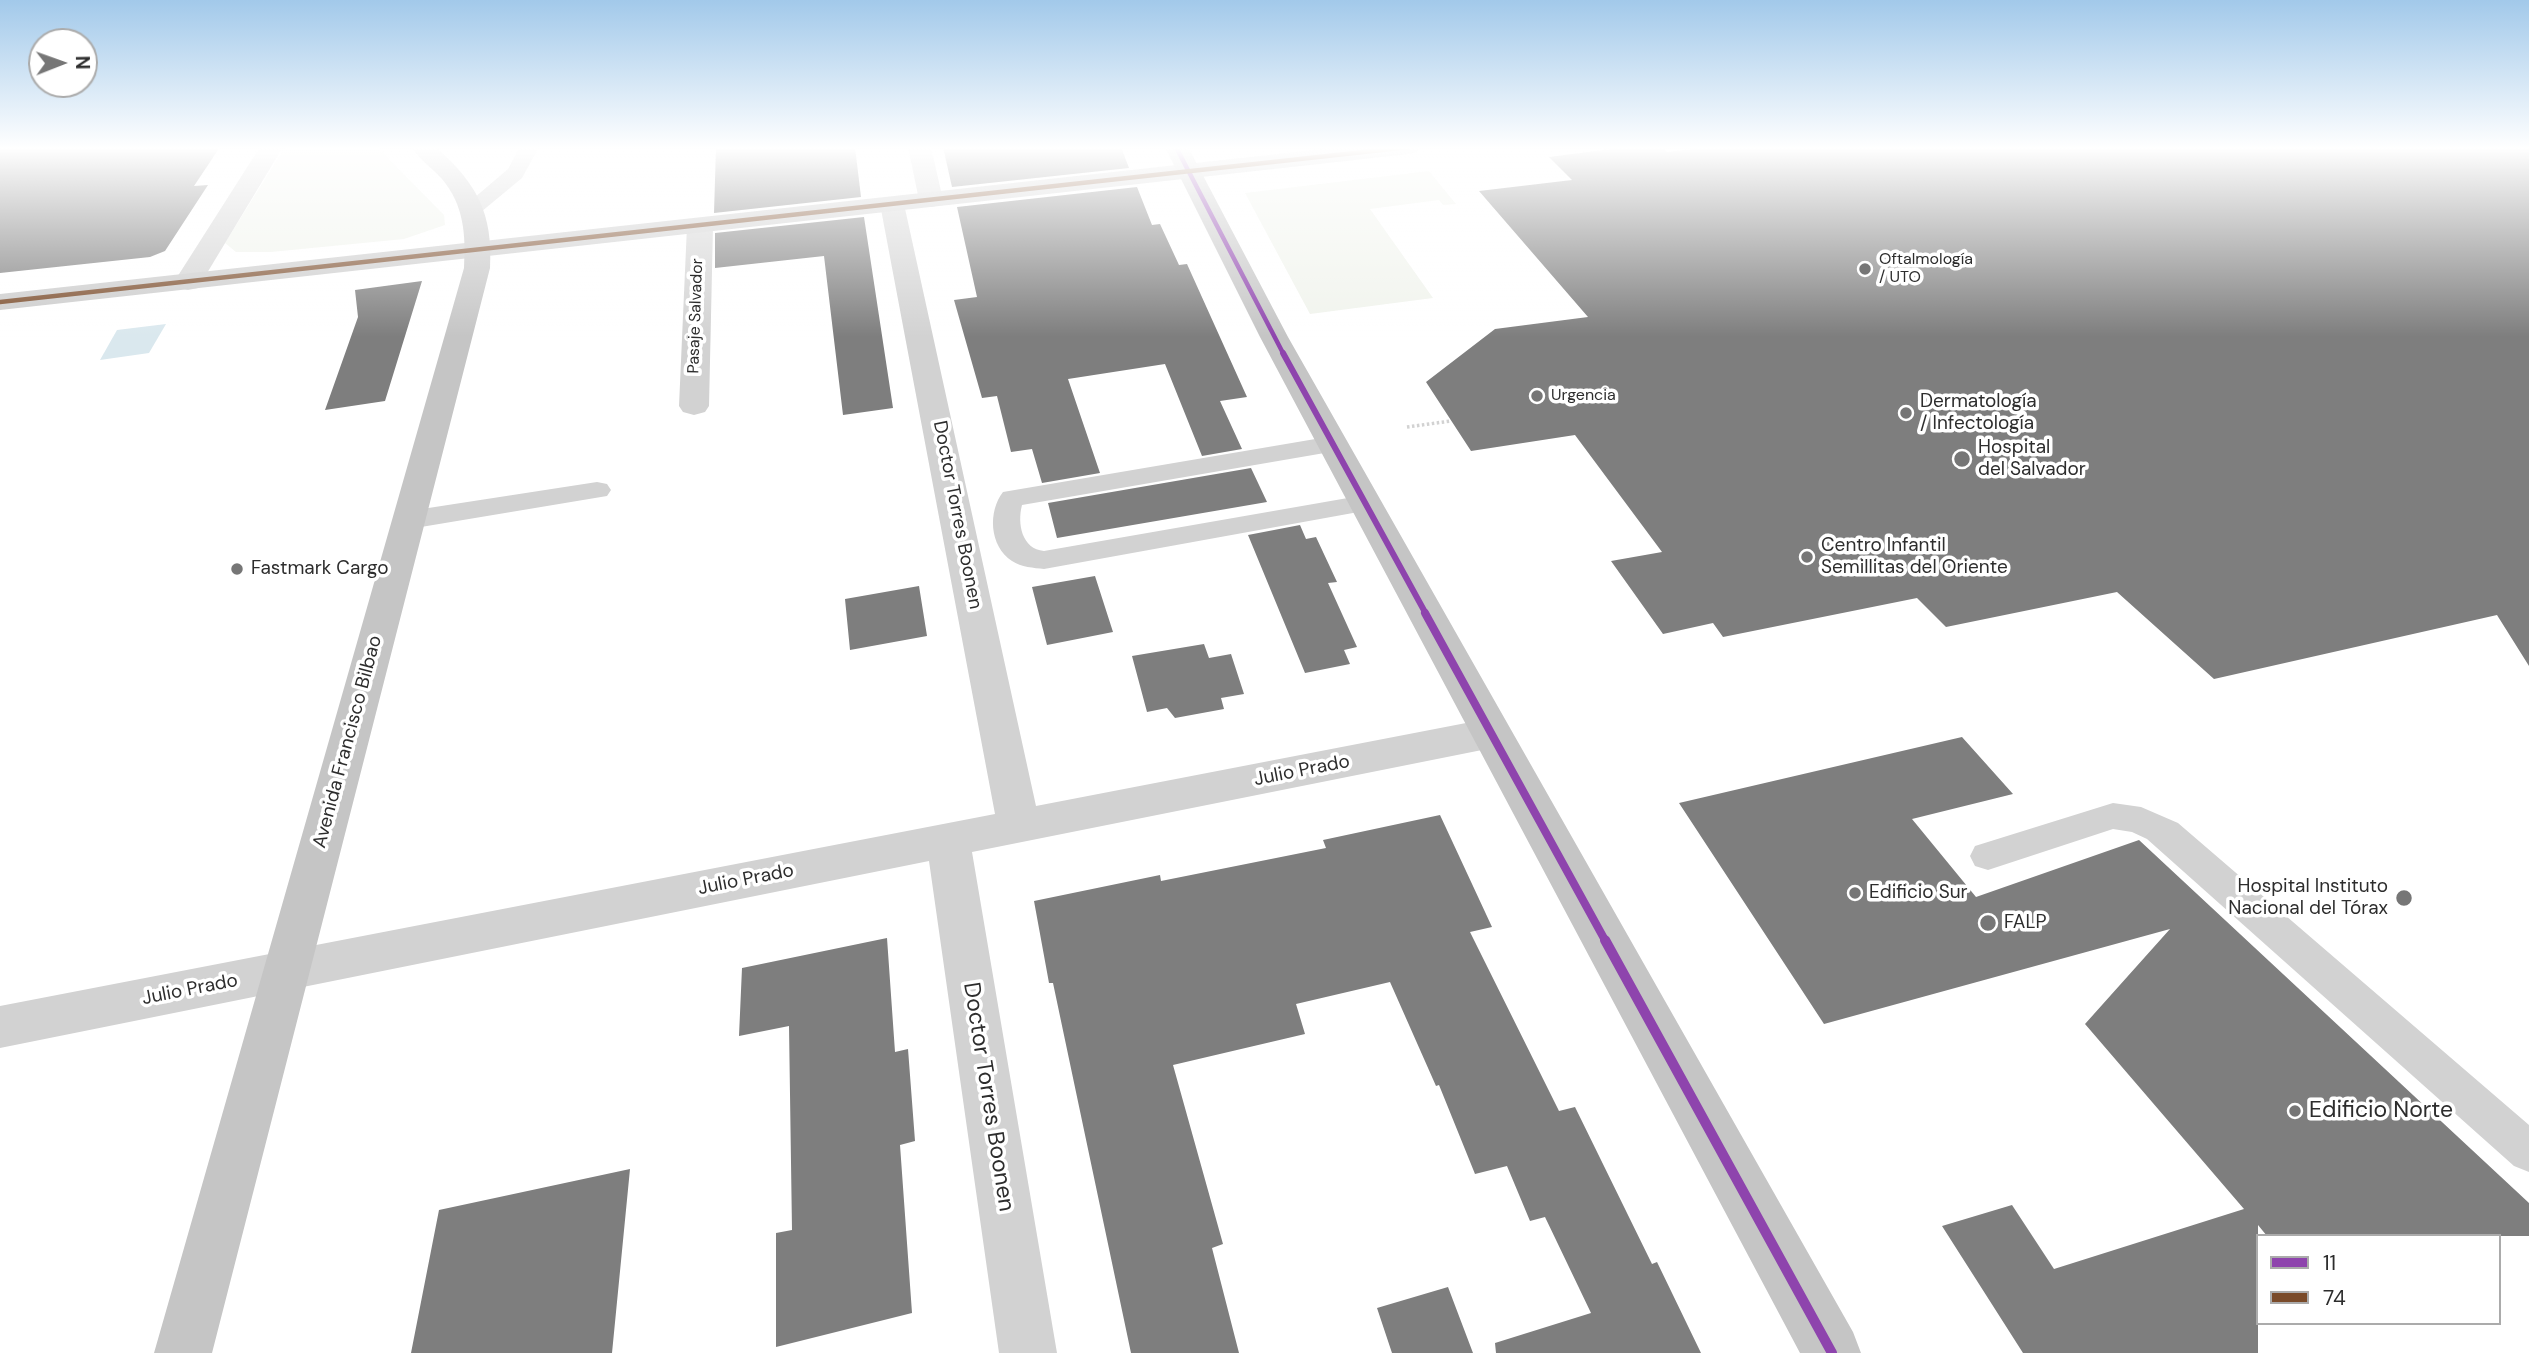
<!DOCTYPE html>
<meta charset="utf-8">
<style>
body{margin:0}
#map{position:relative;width:2529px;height:1353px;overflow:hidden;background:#fff;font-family:"DM Sans",sans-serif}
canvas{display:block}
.legend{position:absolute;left:2256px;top:1234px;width:245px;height:91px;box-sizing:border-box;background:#fff;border:2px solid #ababab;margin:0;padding:9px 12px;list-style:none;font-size:21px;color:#2d2d2d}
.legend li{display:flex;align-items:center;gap:14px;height:35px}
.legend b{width:35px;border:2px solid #ababab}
.north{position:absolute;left:28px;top:28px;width:70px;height:70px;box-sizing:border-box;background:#fff;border:2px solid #ababab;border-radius:50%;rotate:89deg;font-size:19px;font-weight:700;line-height:28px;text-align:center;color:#2d2d2d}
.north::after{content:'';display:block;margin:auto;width:24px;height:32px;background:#767676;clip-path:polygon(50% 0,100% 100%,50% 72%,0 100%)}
</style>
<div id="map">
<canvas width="2529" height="1353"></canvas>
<ul class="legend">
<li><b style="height:9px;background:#8e44ad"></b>11</li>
<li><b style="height:9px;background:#7a4b2a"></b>74</li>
</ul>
<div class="north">N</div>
</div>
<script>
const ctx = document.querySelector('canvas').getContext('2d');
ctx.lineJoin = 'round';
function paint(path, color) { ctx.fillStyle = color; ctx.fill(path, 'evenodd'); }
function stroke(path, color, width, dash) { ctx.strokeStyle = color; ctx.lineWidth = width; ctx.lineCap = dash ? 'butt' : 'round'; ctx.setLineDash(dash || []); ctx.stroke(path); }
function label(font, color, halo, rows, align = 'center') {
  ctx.font = font + ' "DM Sans",sans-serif'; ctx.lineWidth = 7; ctx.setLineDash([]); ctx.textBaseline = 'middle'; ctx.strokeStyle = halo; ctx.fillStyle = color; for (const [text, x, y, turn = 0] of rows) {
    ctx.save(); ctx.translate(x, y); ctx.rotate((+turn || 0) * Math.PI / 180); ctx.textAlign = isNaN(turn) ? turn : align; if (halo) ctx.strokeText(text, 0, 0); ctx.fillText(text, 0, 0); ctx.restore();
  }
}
paint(new Path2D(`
 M 285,147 L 377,147 L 444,215 L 445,225 L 404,239 L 271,252 L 236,252 L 225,243 Z
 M 1429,171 L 1456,204 L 1443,205 L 1439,200 L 1370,209 L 1433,298 L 1310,314 L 1245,193 Z`), '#f0f3ec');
paint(new Path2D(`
 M 166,324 L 149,353 L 100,360 L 117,330 Z`), '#dae8ee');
paint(new Path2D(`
 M 0,147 L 220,147 L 194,186 L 208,185 L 165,251 L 150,257 L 0,273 Z
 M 716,147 L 855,147 L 861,197 L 714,213 Z
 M 943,147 L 1121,147 L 1129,168 L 952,187 Z
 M 1627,147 L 1661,147 L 1667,152 L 1709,147 L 2529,147 L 2529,666 L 2497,615 L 2214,679 L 2117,592 L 1946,627 L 1917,598 L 1723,637 L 1713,623 L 1663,634 L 1611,561 L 1662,552 L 1575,435 L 1471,451 L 1426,382 L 1495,329 L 1588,317 L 1479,191 L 1572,180 L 1549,157 Z
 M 1137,187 L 1152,225 L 1160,224 L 1179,265 L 1187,264 L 1247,397 L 1220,401 L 1242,449 L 1202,456 L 1165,364 L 1068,379 L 1100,473 L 1042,483 L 1032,449 L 1011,452 L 997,396 L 982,398 L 954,300 L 977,297 L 957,207 Z
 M 864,217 L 893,408 L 843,415 L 824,256 L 715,268 L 715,233 Z
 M 422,281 L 385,401 L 325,410 L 358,317 L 355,290 Z
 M 1251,468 L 1267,502 L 1057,538 L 1048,503 Z
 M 1300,525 L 1306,539 L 1316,537 L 1337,582 L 1328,583 L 1357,647 L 1344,650 L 1350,664 L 1305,673 L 1248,535 Z
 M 1095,576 L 1113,632 L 1047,645 L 1032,587 Z
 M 919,586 L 927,636 L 850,650 L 845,599 Z
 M 1204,644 L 1209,658 L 1231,654 L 1244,694 L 1221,698 L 1224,709 L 1175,718 L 1167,708 L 1147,712 L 1132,656 Z
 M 1962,737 L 2013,794 L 1912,819 L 1976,897 L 2139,840 L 2529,1203 L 2529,1236 L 2267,1236 L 2258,1225 L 2258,1353 L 2023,1353 L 1942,1226 L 2012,1205 L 2054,1269 L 2244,1209 L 2085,1024 L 2170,929 L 1824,1024 L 1679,803 Z
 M 1440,815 L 1492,927 L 1470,932 L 1559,1111 L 1575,1107 L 1652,1264 L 1657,1262 L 1701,1353 L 1496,1353 L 1495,1343 L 1591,1313 L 1545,1217 L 1530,1221 L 1507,1166 L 1475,1174 L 1439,1085 L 1436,1086 L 1390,982 L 1296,1004 L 1305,1034 L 1173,1065 L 1223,1244 L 1212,1248 L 1239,1353 L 1131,1353 L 1053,983 L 1049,983 L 1034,901 L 1160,875 L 1161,881 L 1326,848 L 1323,840 Z
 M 887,938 L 895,1052 L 908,1049 L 915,1141 L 900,1145 L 912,1313 L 776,1347 L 776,1233 L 792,1230 L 789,1026 L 739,1036 L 742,968 Z
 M 630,1169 L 612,1353 L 411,1353 L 439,1210 Z
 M 1448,1287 L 1473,1353 L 1392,1353 L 1377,1308 Z`), '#7e7e7e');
stroke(new Path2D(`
 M 1601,147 L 1605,150`), '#d2d2d2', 2.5, [2.5, 2.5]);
stroke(new Path2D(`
 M 1407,427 L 1451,421`), '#d2d2d2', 3.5, [2.5, 2.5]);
paint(new Path2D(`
 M 520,147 L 539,147 L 522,178 L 481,212 L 467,212 L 464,208 L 467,204 L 508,169 Z
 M 1333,436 L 1342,438 L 1346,444 L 1342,450 L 1022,505 C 1017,524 1022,549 1044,551 L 1365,495 L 1375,497 L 1379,503 L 1375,509 L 1044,569 C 1034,568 1021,567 1012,561 C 989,546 988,511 1003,492 Z
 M 597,482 L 607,484 L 611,490 L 607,496 L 409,529 L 399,526 L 395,520 L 399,514 L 409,511 Z
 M 2113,803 L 2141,807 L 2178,823 L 2529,1125 L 2529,1172 L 2514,1166 L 2147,839 L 2132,832 L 2113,829 L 1988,870 L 1975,866 L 1970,856 L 1975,846 Z`), '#d2d2d2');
paint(new Path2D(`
 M 260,147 L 283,147 L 198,288 L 188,290 L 178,288 L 174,282 Z
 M 908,147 L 931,147 L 943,200 L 940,205 L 931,207 L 922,205 L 919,200 Z
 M 892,197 L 901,199 L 904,204 L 1036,806 L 1492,718 L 1506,723 L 1512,733 L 1506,743 L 1492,748 L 972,852 L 1057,1353 L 999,1353 L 929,861 L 0,1048 L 0,1006 L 995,814 L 880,204 L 883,199 Z
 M 700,218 L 709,221 L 713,226 L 709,406 L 705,412 L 694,415 L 683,412 L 679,406 L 687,226 L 691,221 Z`), '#d2d2d2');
paint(new Path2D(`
 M 1341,147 L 1420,147 L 1417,152 L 1409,154 L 0,310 L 0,294 Z`), '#cbcbcb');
paint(new Path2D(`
 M 411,147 L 436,147 C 477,184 493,213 490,268 L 212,1353 L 154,1353 L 464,268 C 466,235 464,205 442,179 C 432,168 419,159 411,147 Z
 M 1165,147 L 1188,147 L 1288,337 L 1853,1332 L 1861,1353 L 1800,1353 L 1260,337 Z`), '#c5c5c5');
stroke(new Path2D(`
 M 1176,147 L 1284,355`), '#8e44ad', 4.5);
stroke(new Path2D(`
 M 1283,353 L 1426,614`), '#8e44ad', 6);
stroke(new Path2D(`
 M 1425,613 L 1606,942`), '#8e44ad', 8);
stroke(new Path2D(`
 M 1605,940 L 1832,1353`), '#8e44ad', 10);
stroke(new Path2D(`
 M 0,302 L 1409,147`), '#7a4b2a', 4.5);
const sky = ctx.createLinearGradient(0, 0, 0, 337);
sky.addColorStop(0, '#a2c9ea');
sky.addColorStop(0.44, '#fff');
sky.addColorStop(1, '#ffffff00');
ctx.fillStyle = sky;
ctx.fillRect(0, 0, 2529, 337);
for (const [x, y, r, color] of [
 [1865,269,7,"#767676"],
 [1537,396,7,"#767676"],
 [1906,413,7,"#767676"],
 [1962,459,9,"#767676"],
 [1807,557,7,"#767676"],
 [237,569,7,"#767676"],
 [1855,893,7,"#767676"],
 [2404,898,9,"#767676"],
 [1988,923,9,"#767676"],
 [2295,1111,7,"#767676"]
]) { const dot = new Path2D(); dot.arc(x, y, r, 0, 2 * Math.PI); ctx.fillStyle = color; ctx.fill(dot); stroke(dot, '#fff', 2.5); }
label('16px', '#2d2d2d', '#fff', [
 ["Oftalmología",1879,260],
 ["/ UTO",1879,278],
 ["Urgencia",1551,396]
], 'left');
label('16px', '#2d2d2d', '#fff', [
 ["Pasaje Salvador",696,316,-88]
]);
label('19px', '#2d2d2d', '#fff', [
 ["Dermatología",1920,402],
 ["/ Infectología",1920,424],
 ["Hospital",1978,448],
 ["del Salvador",1978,470],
 ["Centro Infantil",1821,546],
 ["Semillitas del Oriente",1821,568],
 ["Fastmark Cargo",251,569],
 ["Hospital Instituto",2388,887,"right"],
 ["Nacional del Tórax",2388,909,"right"],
 ["Edificio Sur",1869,893],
 ["FALP",2004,923]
], 'left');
label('19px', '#2d2d2d', '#fff', [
 ["Doctor Torres Boonen",957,515,79],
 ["Avenida Francisco Bilbao",348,742,-75],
 ["Julio Prado",1302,771,-11],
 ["Julio Prado",746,880,-11],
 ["Julio Prado",190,990,-11]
]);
label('23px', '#2d2d2d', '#fff', [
 ["Doctor Torres Boonen",988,1097,81]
]);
label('23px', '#2d2d2d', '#fff', [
 ["Edificio Norte",2309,1111]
], 'left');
</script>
